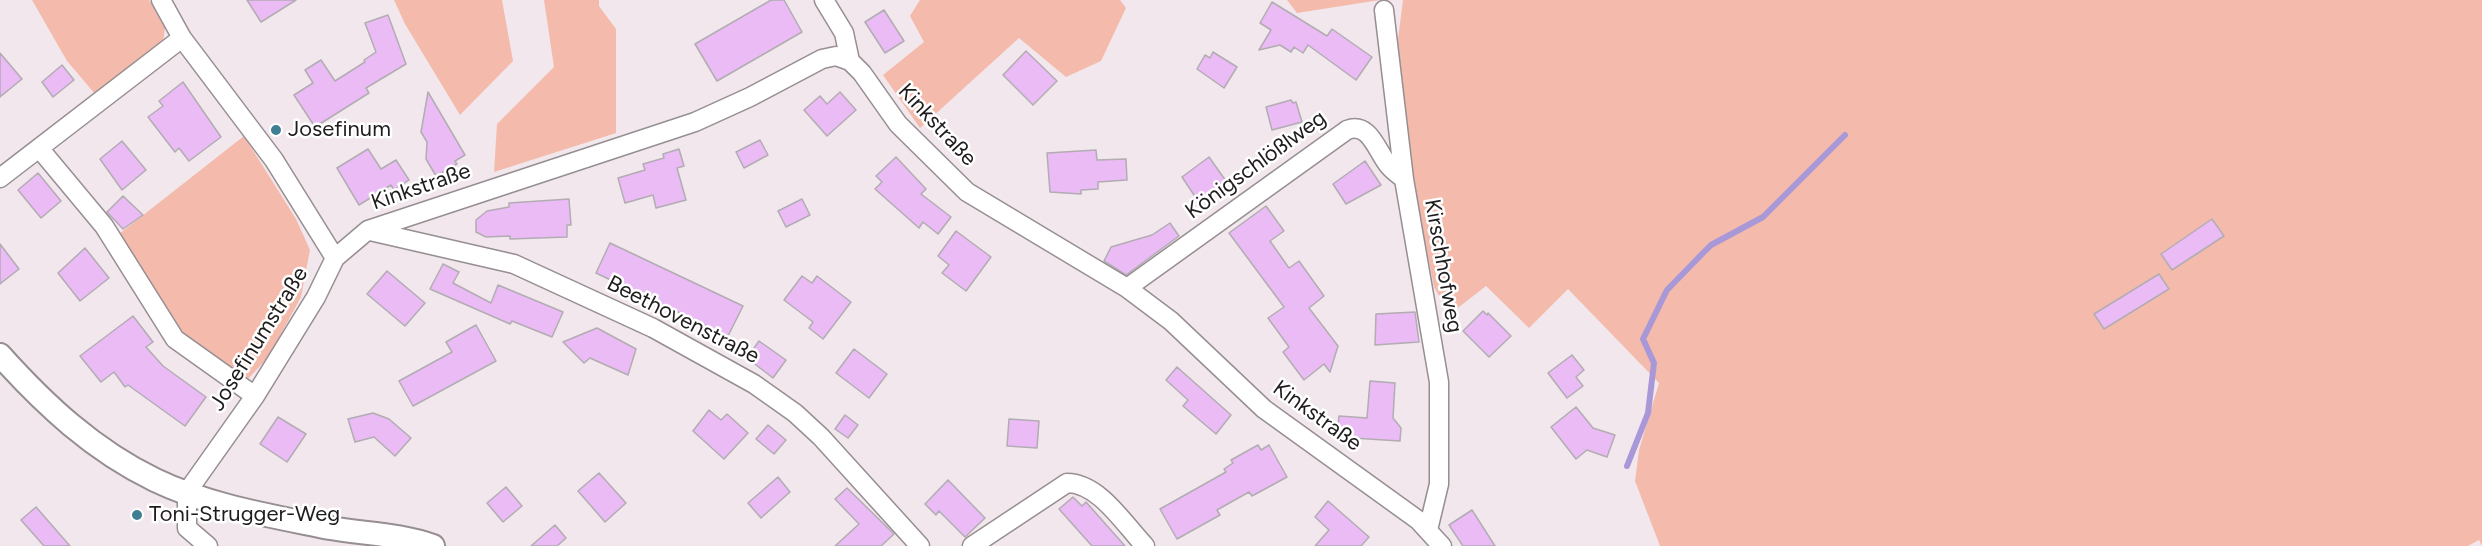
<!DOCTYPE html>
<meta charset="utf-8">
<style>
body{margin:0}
canvas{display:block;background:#f1e7ec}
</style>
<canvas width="2482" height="546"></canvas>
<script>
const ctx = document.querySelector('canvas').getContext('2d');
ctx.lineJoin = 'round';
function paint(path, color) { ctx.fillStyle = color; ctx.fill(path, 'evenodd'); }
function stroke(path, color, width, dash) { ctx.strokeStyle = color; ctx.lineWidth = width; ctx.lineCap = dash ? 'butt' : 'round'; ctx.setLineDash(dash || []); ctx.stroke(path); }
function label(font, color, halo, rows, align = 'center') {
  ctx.font = font + ' Figtree,sans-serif'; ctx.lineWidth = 5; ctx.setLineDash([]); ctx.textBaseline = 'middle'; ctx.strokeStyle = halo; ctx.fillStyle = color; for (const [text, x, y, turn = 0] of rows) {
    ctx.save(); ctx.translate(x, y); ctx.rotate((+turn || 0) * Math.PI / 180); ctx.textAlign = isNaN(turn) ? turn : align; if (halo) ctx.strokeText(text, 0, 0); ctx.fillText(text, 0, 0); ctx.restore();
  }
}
paint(new Path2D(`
 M 32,0 L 149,0 L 165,28 L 163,42 L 95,94 L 67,61 Z
 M 394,0 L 502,0 L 513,61 L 460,115 L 405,24 Z
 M 544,0 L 599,0 L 599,6 L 616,29 L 616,133 L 494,172 L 497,124 L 554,67 Z
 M 920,0 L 1120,0 L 1126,8 L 1101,61 L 1066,77 L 1019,38 L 920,128 L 883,75 L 924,42 L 910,16 Z
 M 1287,0 L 1380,0 L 1297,13 Z
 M 1403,0 L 2482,0 L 2482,546 L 2479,540 L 2468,546 L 1660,546 L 1635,481 L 1639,450 L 1659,383 L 1568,289 L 1529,328 L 1486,286 L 1450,314 L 1434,287 L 1412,177 L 1397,47 Z
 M 244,136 L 296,219 L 310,250 L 301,297 L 269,356 L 249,378 L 241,376 L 184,334 L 119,234 Z`), '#f4bbac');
stroke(new Path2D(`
 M 1705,251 L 1711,245 L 1763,217 L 1845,135
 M 1627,466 L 1648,413 L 1654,363 L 1643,339 L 1667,290 L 1703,253`), '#a898d8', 6);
const building = new Path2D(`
 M 247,0 L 296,0 L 261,22 Z
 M 771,0 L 784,0 L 802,32 L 717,81 L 695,44 Z
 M 1272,2 L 1327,36 L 1332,29 L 1372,57 L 1356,80 L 1308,45 L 1303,53 L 1294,47 L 1291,52 L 1280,45 L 1259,50 L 1271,30 L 1260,23 Z
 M 884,10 L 904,41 L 885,53 L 865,22 Z
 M 388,15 L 406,64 L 366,88 L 369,93 L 315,127 L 294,95 L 313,83 L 305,70 L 321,60 L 335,81 L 365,62 L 364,60 L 376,52 L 365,23 Z
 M 1026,51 L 1057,81 L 1033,105 L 1003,75 Z
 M 1213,52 L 1237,67 L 1224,88 L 1197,69 L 1205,55 L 1210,58 Z
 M 0,53 L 22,79 L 0,97 Z
 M 62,65 L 74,80 L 53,97 L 42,82 Z
 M 183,82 L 221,137 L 189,161 L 179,148 L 175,152 L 148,117 L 163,106 L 159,101 Z
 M 428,92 L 465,155 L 455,161 L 457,164 L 436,176 L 426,159 L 427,142 L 421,132 Z
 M 840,92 L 856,110 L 827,136 L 804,110 L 820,96 L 827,104 Z
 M 1291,100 L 1293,103 L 1296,102 L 1302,122 L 1272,130 L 1266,107 Z
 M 760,140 L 768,155 L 744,168 L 736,152 Z
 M 122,141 L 146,170 L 122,190 L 100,159 Z
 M 368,149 L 381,169 L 396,160 L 409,180 L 394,190 L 391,185 L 359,205 L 337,168 Z
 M 679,149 L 684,166 L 677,168 L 686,200 L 656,208 L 653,195 L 625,203 L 618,178 L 645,170 L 643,164 L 664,158 L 663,154 Z
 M 1096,150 L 1097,160 L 1126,159 L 1127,180 L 1098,182 L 1098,189 L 1081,190 L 1081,194 L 1050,192 L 1047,153 Z
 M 896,157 L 926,189 L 921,194 L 951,217 L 938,234 L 923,222 L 919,228 L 875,189 L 882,182 L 876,176 Z
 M 1209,157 L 1226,181 L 1198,201 L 1182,177 Z
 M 1365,161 L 1381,185 L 1346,204 L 1333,184 Z
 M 38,173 L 61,201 L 41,218 L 18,190 Z
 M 123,196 L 143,215 L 123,229 L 107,212 Z
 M 569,199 L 571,225 L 567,225 L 567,237 L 510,239 L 510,236 L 486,237 L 476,232 L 476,220 L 487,211 L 509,207 L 509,203 Z
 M 802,199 L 810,215 L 786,227 L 778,211 Z
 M 1266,206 L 1284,231 L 1270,241 L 1289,268 L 1299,261 L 1324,296 L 1309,308 L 1338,346 L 1330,372 L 1324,364 L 1304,380 L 1283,352 L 1289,347 L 1268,318 L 1284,307 L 1229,233 Z
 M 2212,219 L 2224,236 L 2172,270 L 2161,254 Z
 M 1170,223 L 1179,236 L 1126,275 L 1104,261 L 1111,247 L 1152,235 Z
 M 956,231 L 991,257 L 966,291 L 942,273 L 949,265 L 938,256 Z
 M 610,243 L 743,306 L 728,336 L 596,273 Z
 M 0,244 L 19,269 L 0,284 Z
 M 85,248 L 109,278 L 80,301 L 58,273 Z
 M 443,264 L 459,272 L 453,283 L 491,303 L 498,285 L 563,312 L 552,337 L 512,321 L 510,324 L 430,289 Z
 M 387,271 L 425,303 L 405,326 L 367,294 Z
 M 2159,274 L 2169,289 L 2104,329 L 2094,314 Z
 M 802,276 L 812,283 L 817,276 L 851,302 L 823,339 L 809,328 L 813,322 L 784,300 Z
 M 1483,311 L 1487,315 L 1488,313 L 1511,336 L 1489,357 L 1463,331 Z
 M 1415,312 L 1419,342 L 1375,345 L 1376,314 Z
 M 133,316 L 153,342 L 146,347 L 163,366 L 206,397 L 185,426 L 128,385 L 125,387 L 114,372 L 101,382 L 80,356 Z
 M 476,325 L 496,361 L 413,406 L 399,381 L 452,352 L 446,342 Z
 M 597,328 L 636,349 L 628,375 L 590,358 L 584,363 L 563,342 Z
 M 759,341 L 786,360 L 773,378 L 747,358 Z
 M 854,349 L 887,374 L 869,398 L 836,373 Z
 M 1572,355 L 1584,370 L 1576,377 L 1583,386 L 1567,398 L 1548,373 Z
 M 1177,367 L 1231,415 L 1216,434 L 1183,406 L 1188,400 L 1166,380 Z
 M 1370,381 L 1395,383 L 1393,418 L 1401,428 L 1400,441 L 1337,437 L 1339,416 L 1367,418 Z
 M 1576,407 L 1593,428 L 1615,435 L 1607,457 L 1587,450 L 1576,459 L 1551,427 Z
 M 709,410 L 721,420 L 727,414 L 748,433 L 724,459 L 693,431 Z
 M 373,413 L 389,419 L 411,438 L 395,456 L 374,437 L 355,442 L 348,419 Z
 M 845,415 L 858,425 L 848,438 L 835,429 Z
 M 278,417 L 306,434 L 287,462 L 260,444 Z
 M 1009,419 L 1039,421 L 1037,448 L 1007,446 Z
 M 768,425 L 786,440 L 774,454 L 756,439 Z
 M 1258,445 L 1261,450 L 1269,445 L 1287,477 L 1252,496 L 1249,492 L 1217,510 L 1220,515 L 1177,539 L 1160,509 L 1226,472 L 1224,469 L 1233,463 L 1231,460 Z
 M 599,473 L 626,503 L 605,522 L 578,491 Z
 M 778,477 L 790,492 L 761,518 L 748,503 Z
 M 948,480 L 985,518 L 965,537 L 939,511 L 936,515 L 925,504 Z
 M 506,487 L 522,506 L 503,522 L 487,503 Z
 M 847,488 L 894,534 L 881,546 L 835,546 L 859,524 L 835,499 Z
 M 1073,497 L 1082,506 L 1086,502 L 1125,546 L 1092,546 L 1059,509 Z
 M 1328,501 L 1369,537 L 1361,546 L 1315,546 L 1329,530 L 1315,517 Z
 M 36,507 L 70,546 L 44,546 L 21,520 Z
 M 1472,510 L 1495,546 L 1463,546 L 1449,525 Z
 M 555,525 L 566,538 L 557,546 L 531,546 Z`);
paint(building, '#eabbf4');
stroke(building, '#b2acb3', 1.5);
const minor = new Path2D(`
 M 161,0 L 182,38 L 274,160 L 335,258
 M 824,0 L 844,33 L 850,61
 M 1384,10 L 1404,179 L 1439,382 L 1439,484 L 1428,530
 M 39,148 L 104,226 L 175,339 L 255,396
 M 0,178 L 182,38
 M 370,231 L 514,264 L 653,328 L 754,384 L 795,413 L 821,437 L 920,546
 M 1127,288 L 1347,130 C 1370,121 1377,152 1389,166 C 1393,171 1399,175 1404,179
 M 208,546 L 187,528 L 187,492 L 255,396 L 316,297 L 335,258 L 368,230 L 695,122 L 750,97 L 822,59 L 836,56 L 850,61 L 862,73 L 898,124 L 967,192 L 1127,288 L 1171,321 L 1264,409 L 1418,520 L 1442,546
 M 972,546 L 1067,483 C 1099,483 1124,524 1145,546`);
const tertiary = new Path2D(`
 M 0,355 C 45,405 93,450 155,480 C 209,506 272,516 330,528 C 365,534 400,534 433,546`);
stroke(minor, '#968e92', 21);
stroke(tertiary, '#968e92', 26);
stroke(minor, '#fff', 18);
stroke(tertiary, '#fff', 22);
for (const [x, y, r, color] of [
 [276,130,6,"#3f7f93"],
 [137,515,6,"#3f7f93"]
]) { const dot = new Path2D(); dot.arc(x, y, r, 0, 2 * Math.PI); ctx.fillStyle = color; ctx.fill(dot); stroke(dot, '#fff', 2); }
label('22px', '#1f1c1d', '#fff', [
 ["Kinkstraße",937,125,47],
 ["Königschlößlweg",1256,165,-36],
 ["Kinkstraße",421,187,-19],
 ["Kirschhofweg",1443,266,80],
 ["Beethovenstraße",683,320,27],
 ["Josefinumstraße",259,339,-58],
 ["Kinkstraße",1317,416,36]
]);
label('22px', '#1f1c1d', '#fff', [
 ["Josefinum",288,130],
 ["Toni-Strugger-Weg",149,515]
], 'left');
</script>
